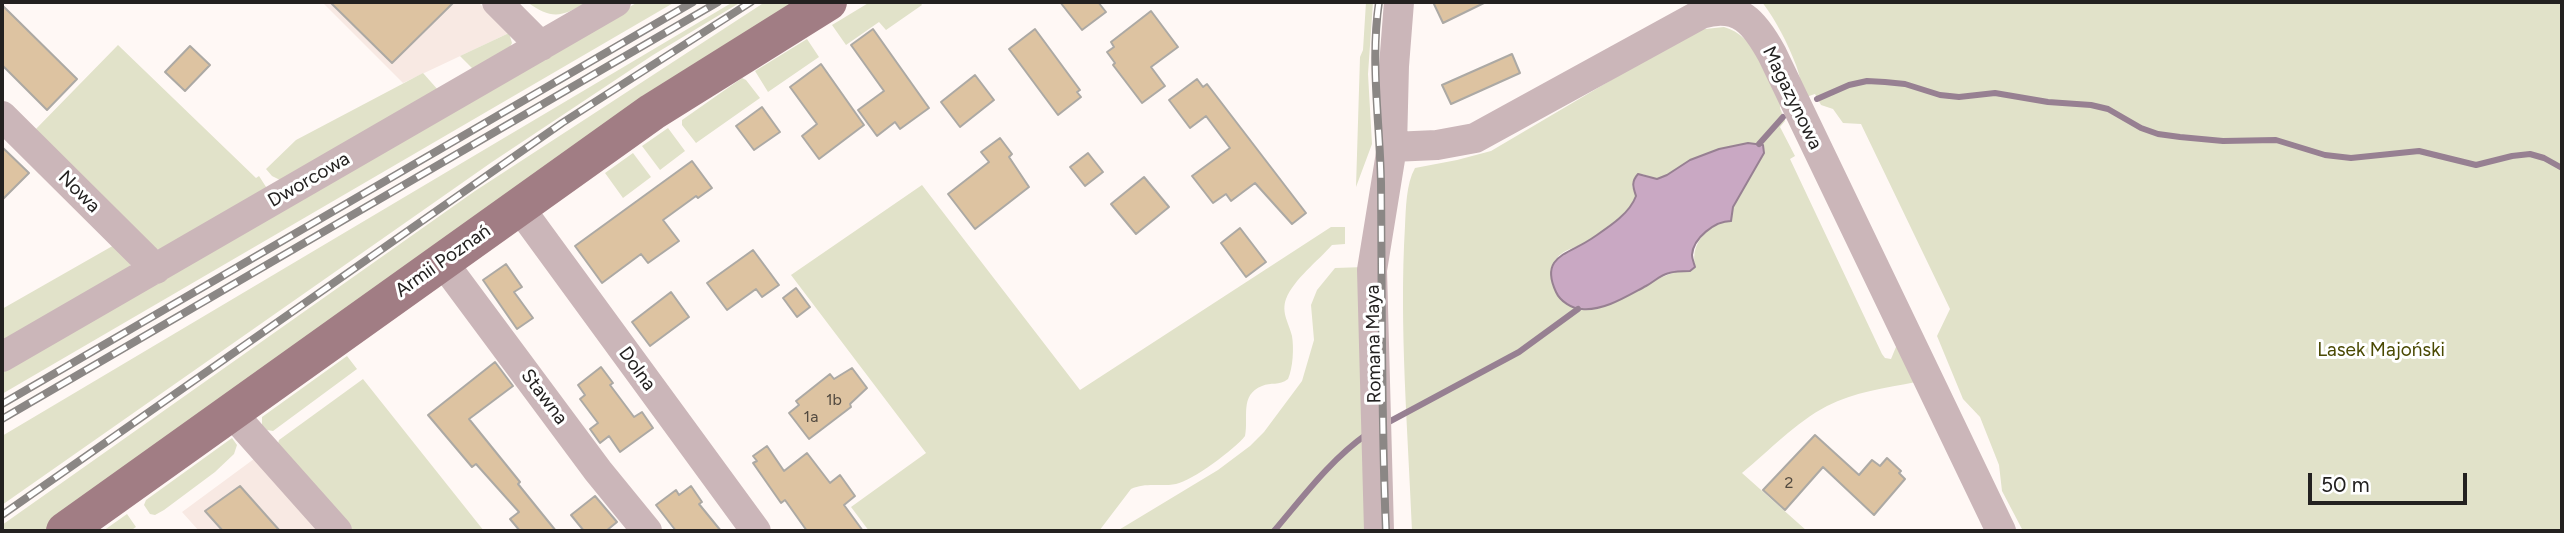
<!DOCTYPE html>
<meta charset="utf-8">
<style>
body{margin:0}
#map{position:relative;width:2564px;height:533px;overflow:hidden;background:#fff8f5;font-family:Figtree,sans-serif}
canvas{display:block}
.frame{position:absolute;inset:0;border:4px solid #232120;pointer-events:none}
.scale{position:absolute;left:2308px;top:473px;width:159px;height:32px;box-sizing:border-box;border:4px solid #232120;border-top:0;padding-left:9px;font-size:21px;line-height:24px;white-space:nowrap;color:#232120;-webkit-text-stroke:5px #fff;paint-order:stroke}
</style>
<div id="map">
<canvas width="2564" height="533"></canvas>
<div class="frame"></div>
<div class="scale">50 m</div>
</div>
<script>
const ctx = document.querySelector('canvas').getContext('2d');
ctx.lineJoin = 'round';
function paint(path, color) { ctx.fillStyle = color; ctx.fill(path, 'evenodd'); }
function stroke(path, color, width, dash) { ctx.strokeStyle = color; ctx.lineWidth = width; ctx.lineCap = dash ? 'butt' : 'round'; ctx.setLineDash(dash || []); ctx.stroke(path); }
function label(font, color, halo, rows, align = 'center') {
  ctx.font = font + ' Figtree,sans-serif'; ctx.lineWidth = 6; ctx.setLineDash([]); ctx.textBaseline = 'middle'; ctx.strokeStyle = halo; ctx.fillStyle = color; for (const [text, x, y, turn = 0] of rows) {
    ctx.save(); ctx.translate(x, y); ctx.rotate((+turn || 0) * Math.PI / 180); ctx.textAlign = isNaN(turn) ? turn : align; if (halo) ctx.strokeText(text, 0, 0); ctx.fillText(text, 0, 0); ctx.restore();
  }
}
paint(new Path2D(`
 M 322,2 L 478,2 L 509,33 L 403,83 Z
 M 258,456 L 326,531 L 199,531 L 182,512 Z`), '#f8e9e3');
paint(new Path2D(`
 M 527,2 L 587,2 C 562,17 552,20 527,2 Z
 M 638,2 L 675,2 L 2,394 L 2,370 Z
 M 733,2 L 741,2 L 653,55 L 492,162 L 2,505 L 2,436 Z
 M 765,2 L 802,2 L 627,113 L 43,531 L 2,531 L 2,525 L 475,191 Z
 M 870,2 L 920,2 L 922,5 L 886,30 L 879,22 L 846,45 L 832,25 Z
 M 1366,2 L 1373,2 L 1368,74 L 1372,144 L 1356,187 L 1360,57 L 1363,50 Z
 M 1762,2 L 2562,2 L 2562,531 L 2023,531 L 2002,491 L 1999,465 L 1980,417 L 1963,399 L 1937,336 L 1950,309 L 1861,124 L 1843,123 L 1833,109 L 1821,105 L 1815,94 L 1806,97 C 1801,86 1800,76 1796,65 C 1787,42 1777,22 1762,2 Z
 M 1724,27 C 1755,35 1768,76 1781,102 L 1780,108 L 1785,121 L 1780,127 L 1795,156 L 1790,159 L 1882,354 L 1885,358 L 1891,359 L 1896,347 L 1899,347 L 1916,382 C 1886,388 1854,392 1827,406 C 1796,422 1769,451 1742,473 L 1807,531 L 1412,531 C 1408,430 1399,327 1405,226 C 1406,208 1406,184 1415,168 L 1457,160 L 1491,151 L 1696,30 ZM 1748,143 L 1764,153 L 1733,207 L 1733,215 C 1710,227 1690,239 1695,267 C 1657,274 1632,295 1597,309 L 1557,295 C 1553,283 1548,270 1557,258 C 1563,250 1576,247 1585,243 C 1601,235 1630,213 1636,196 L 1632,186 L 1642,174 L 1657,179 L 1730,146 L 1739,147 Z
 M 509,33 L 512,43 L 510,47 L 474,70 L 460,56 Z
 M 807,39 L 819,57 L 768,92 L 755,71 Z
 M 118,45 L 256,178 L 259,176 L 268,190 L 160,250 L 153,248 L 33,132 Z
 M 423,73 L 439,91 L 284,182 L 272,176 L 266,169 L 296,140 Z
 M 742,78 L 746,80 L 760,98 L 696,143 L 682,125 L 682,120 Z
 M 668,128 L 685,151 L 660,170 L 642,146 Z
 M 633,153 L 651,177 L 623,198 L 605,173 Z
 M 922,185 L 1080,390 L 1331,227 L 1345,227 L 1345,244 L 1332,245 C 1318,261 1294,279 1286,299 C 1281,313 1289,323 1292,336 C 1294,348 1293,368 1288,379 C 1279,386 1271,382 1262,386 C 1239,395 1249,418 1245,436 C 1235,449 1192,481 1176,484 C 1160,487 1146,482 1131,489 L 1099,531 L 869,531 L 851,507 L 926,453 L 791,275 Z
 M 116,244 L 130,263 L 130,269 L 2,346 L 2,309 Z
 M 1365,267 L 1368,531 L 1117,531 L 1218,470 L 1250,446 L 1264,432 L 1302,381 L 1314,340 L 1311,305 L 1317,290 L 1335,268 Z
 M 347,356 L 357,369 L 273,431 L 267,430 L 262,425 L 262,417 Z
 M 363,379 L 484,531 L 346,531 L 276,451 L 279,440 Z
 M 232,438 L 237,445 L 234,454 L 215,472 L 164,510 L 155,515 L 150,514 L 144,505 L 146,500 Z
 M 127,514 L 136,527 L 130,531 L 103,531 Z`), '#e1e2c9');
const water = new Path2D(`
 M 1748,143 L 1763,145 L 1764,153 L 1733,207 L 1731,221 C 1715,221 1693,238 1692,255 C 1692,259 1694,263 1695,267 L 1690,271 C 1683,271 1676,271 1669,273 C 1660,275 1654,282 1646,286 C 1627,296 1604,311 1582,309 C 1572,309 1560,301 1556,292 C 1539,256 1569,254 1591,239 C 1607,228 1629,215 1636,196 C 1633,187 1631,182 1638,174 L 1657,179 L 1667,175 L 1690,160 L 1719,149 Z`);
paint(water, '#c9a8c3');
stroke(water, '#978092', 2);
stroke(new Path2D(`
 M 1817,99 L 1849,85 L 1867,81 L 1885,82 L 1905,84 L 1940,95 L 1959,97 L 1995,93 L 2048,102 L 2091,105 L 2108,109 L 2141,128 L 2158,134 L 2180,137 L 2223,141 L 2276,140 L 2325,155 L 2351,158 L 2419,151 L 2476,165 L 2512,156 L 2530,154 L 2544,158 L 2562,168
 M 1759,144 L 1783,117
 M 1385,424 L 1519,352 L 1578,309
 M 1274,531 C 1303,497 1330,460 1367,434`), '#978092', 6);
const building = new Path2D(`
 M 330,2 L 454,2 L 392,63 Z
 M 1060,2 L 1098,2 L 1106,12 L 1082,30 Z
 M 1433,2 L 1486,2 L 1443,23 Z
 M 2,5 L 77,79 L 47,110 L 2,65 Z
 M 1151,11 L 1178,47 L 1151,67 L 1165,86 L 1142,103 L 1113,65 L 1115,63 L 1107,52 L 1114,47 L 1111,42 Z
 M 873,29 L 929,108 L 900,129 L 895,122 L 877,136 L 858,110 L 884,91 L 851,45 Z
 M 1035,29 L 1080,90 L 1077,92 L 1081,97 L 1058,115 L 1009,49 Z
 M 190,46 L 210,65 L 185,91 L 165,72 Z
 M 1512,54 L 1520,73 L 1451,104 L 1442,85 Z
 M 821,64 L 864,125 L 819,159 L 802,136 L 817,124 L 790,87 Z
 M 975,75 L 994,100 L 960,127 L 941,102 Z
 M 1197,79 L 1203,87 L 1207,84 L 1306,213 L 1292,224 L 1255,183 L 1231,201 L 1226,194 L 1213,203 L 1192,176 L 1230,148 L 1206,116 L 1190,128 L 1169,100 Z
 M 762,107 L 780,132 L 754,150 L 736,126 Z
 M 1000,138 L 1012,154 L 1009,157 L 1029,187 L 975,229 L 948,194 L 989,162 L 981,152 Z
 M 2,147 L 29,173 L 2,200 Z
 M 1088,153 L 1103,172 L 1085,186 L 1070,167 Z
 M 692,161 L 712,188 L 698,198 L 696,196 L 663,220 L 679,241 L 648,263 L 641,254 L 602,283 L 575,246 Z
 M 1144,177 L 1169,207 L 1136,234 L 1111,204 Z
 M 1240,228 L 1266,262 L 1246,277 L 1221,243 Z
 M 753,250 L 779,285 L 762,297 L 756,289 L 727,310 L 707,283 Z
 M 506,264 L 522,287 L 514,292 L 533,318 L 517,329 L 483,280 Z
 M 796,288 L 810,307 L 797,317 L 783,298 Z
 M 671,292 L 689,317 L 650,346 L 632,322 Z
 M 495,362 L 513,386 L 469,419 L 520,482 L 518,484 L 556,531 L 520,531 L 510,519 L 519,512 L 476,464 L 472,467 L 428,415 Z
 M 601,367 L 613,383 L 610,385 L 634,417 L 642,412 L 653,428 L 620,452 L 609,436 L 600,443 L 590,429 L 598,423 L 580,399 L 585,395 L 578,385 Z
 M 852,368 L 867,388 L 850,404 L 851,407 L 809,439 L 789,413 L 799,405 L 796,401 L 830,374 L 834,379 Z
 M 1815,435 L 1859,475 L 1872,460 L 1880,466 L 1887,458 L 1901,471 L 1899,473 L 1905,479 L 1874,515 L 1823,467 L 1785,510 L 1763,490 Z
 M 767,446 L 784,471 L 807,453 L 830,483 L 840,475 L 855,496 L 844,505 L 863,531 L 807,531 L 785,500 L 781,503 L 753,463 L 757,461 L 753,456 Z
 M 240,486 L 280,531 L 223,531 L 205,511 Z
 M 691,486 L 702,502 L 699,504 L 721,531 L 676,531 L 656,505 L 676,490 L 679,495 Z
 M 595,496 L 617,522 L 606,531 L 584,531 L 571,515 Z`);
paint(building, '#ddc3a1');
stroke(building, '#aca9a4', 2);
stroke(new Path2D(`
 M 497,2 L 541,46
 M 2,116 L 156,269
 M 1392,147 L 1437,145 L 1475,138 L 1701,14 C 1739,2 1755,23 1772,54 L 2001,531
 M 519,207 L 756,531
 M 442,261 L 598,471 L 647,531
 M 2,357 L 616,2
 M 231,412 L 337,531
 M 1379,531 L 1372,270 L 1392,147 L 1394,66 L 1399,2`), '#cbb6b9', 30);
stroke(new Path2D(`
 M 65,531 L 652,112 L 828,2`), '#a17d84', 38);
const rail = new Path2D(`
 M 1379,2 C 1370,62 1380,123 1381,183 C 1382,299 1381,415 1386,531
 M 2,404 L 693,2
 M 2,419 L 718,2
 M 2,515 L 562,123 L 751,2`);
stroke(rail, '#8b8785', 8);
stroke(rail, '#fff', 5, [16]);
label('16px', '#524a40', null, [
 ["1b",834,400],
 ["1a",811,417],
 ["2",1789,483]
]);
label('19px', '#232120', '#fff', [
 ["Magazynowa",1792,98,64],
 ["Dworcowa",309,180,-30],
 ["Nowa",79,192,45],
 ["Armii Poznań",443,261,-35],
 ["Romana Maya",1374,344,-91],
 ["Dolna",637,369,54],
 ["Stawna",544,397,53]
]);
label('19px', '#4a4903', '#fff', [
 ["Lasek Majoński",2381,350]
]);
</script>
